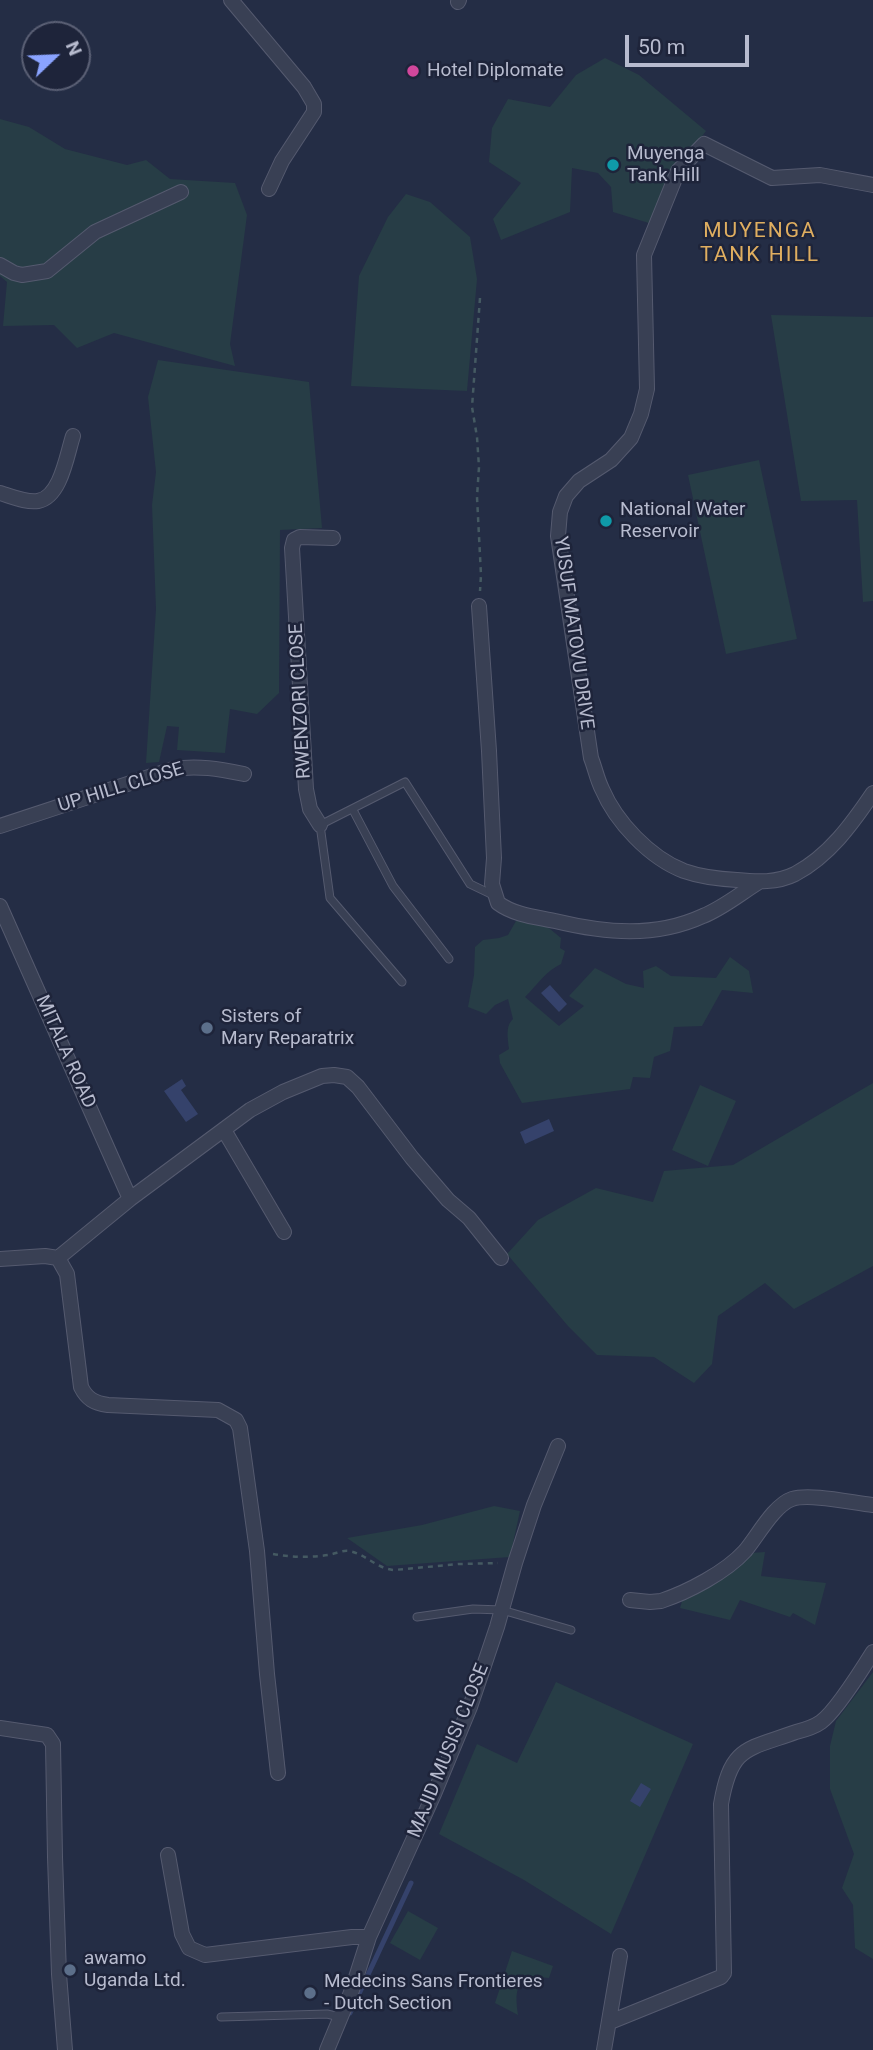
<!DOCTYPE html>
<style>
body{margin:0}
#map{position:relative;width:873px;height:2050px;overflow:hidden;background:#242d45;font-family:Roboto,sans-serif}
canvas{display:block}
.north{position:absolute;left:21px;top:21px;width:70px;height:70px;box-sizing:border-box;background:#1e243a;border:2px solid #5b6075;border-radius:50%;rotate:67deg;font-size:19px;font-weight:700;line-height:28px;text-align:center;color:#b7bbce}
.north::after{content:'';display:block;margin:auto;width:24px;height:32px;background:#8aa3ff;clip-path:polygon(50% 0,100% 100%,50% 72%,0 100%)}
.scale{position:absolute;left:625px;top:35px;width:124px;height:32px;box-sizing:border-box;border:4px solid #b7bbce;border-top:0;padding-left:9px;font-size:21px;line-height:24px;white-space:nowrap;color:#b7bbce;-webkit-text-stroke:5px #1e243a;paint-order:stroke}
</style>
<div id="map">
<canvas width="873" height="2050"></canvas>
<div class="north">N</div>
<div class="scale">50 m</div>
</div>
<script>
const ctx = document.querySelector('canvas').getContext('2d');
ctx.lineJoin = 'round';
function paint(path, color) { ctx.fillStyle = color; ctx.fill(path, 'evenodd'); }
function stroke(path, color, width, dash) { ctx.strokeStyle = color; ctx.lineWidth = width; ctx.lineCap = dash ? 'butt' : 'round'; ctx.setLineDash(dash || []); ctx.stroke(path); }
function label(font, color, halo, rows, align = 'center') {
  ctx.font = font + ' Roboto,sans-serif'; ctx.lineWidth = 5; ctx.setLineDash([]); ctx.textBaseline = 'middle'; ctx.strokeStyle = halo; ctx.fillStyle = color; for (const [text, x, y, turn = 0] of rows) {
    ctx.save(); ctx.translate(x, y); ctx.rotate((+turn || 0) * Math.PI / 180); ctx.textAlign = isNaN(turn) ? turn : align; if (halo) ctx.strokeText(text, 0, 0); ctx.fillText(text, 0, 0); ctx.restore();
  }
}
paint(new Path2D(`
 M 605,58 L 639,75 L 706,131 L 681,164 L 652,224 L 613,212 L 611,187 L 598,173 L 572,168 L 570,212 L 501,240 L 493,219 L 521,183 L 489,162 L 492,128 L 508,99 L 550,107 L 576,75 Z
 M 0,119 L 29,127 L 65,149 L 127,165 L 146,160 L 170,179 L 235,183 L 247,215 L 230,344 L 235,366 L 114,333 L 77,348 L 54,325 L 3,326 L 7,282 L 0,276 Z
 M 406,194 L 430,202 L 470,237 L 477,279 L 467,391 L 351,386 L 359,276 L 388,217 Z
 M 771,315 L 873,317 L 873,601 L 863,602 L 857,500 L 801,501 Z
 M 158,360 L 309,382 L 322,528 L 280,530 L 279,693 L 257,714 L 230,709 L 225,753 L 177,750 L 179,727 L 167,726 L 159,762 L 146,763 L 156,609 L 152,505 L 156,472 L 148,397 Z
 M 759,460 L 797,639 L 726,654 L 688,475 Z
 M 527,917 L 539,920 L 561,938 L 560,948 L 565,951 L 561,964 C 546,971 538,984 525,997 L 559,1026 L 584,1006 L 569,996 L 595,968 L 626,984 L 644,988 L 643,971 L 656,966 L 671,976 L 716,978 L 730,957 L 749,971 L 753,993 L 722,990 L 702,1026 L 674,1027 L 670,1051 L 654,1057 L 650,1078 L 633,1077 L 630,1089 L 522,1103 L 500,1063 L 499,1055 L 509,1049 C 508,1039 505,1026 513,1019 L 508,999 L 495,1005 L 486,1014 L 468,1007 L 474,975 L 475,947 L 483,940 L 499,938 L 508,935 L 516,921 Z
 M 873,1083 L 873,1266 L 794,1309 L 765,1283 L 718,1316 L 712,1364 L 694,1383 L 654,1357 L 597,1355 L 568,1326 L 507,1254 L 538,1220 L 596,1188 L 653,1202 L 664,1171 L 733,1165 Z
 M 700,1085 L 736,1101 L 708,1166 L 672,1150 Z
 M 494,1506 L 520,1511 L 510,1557 L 387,1566 L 347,1538 L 422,1525 Z
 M 765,1552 L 761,1576 L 826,1583 L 815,1625 L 793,1613 L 790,1617 L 740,1600 L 730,1620 L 680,1608 L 683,1598 L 737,1569 L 750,1553 Z
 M 873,1672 L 873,1959 L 855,1948 L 853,1905 L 842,1888 L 854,1854 L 830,1789 L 830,1746 L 836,1721 Z
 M 556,1682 L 693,1744 L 611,1934 L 524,1880 L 439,1834 L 477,1744 L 517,1763 Z
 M 408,1911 L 438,1928 L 420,1960 L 390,1943 Z
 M 512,1951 L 553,1966 L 549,1978 L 527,1976 C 514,1987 516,1999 518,2015 L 495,2003 Z`), '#273d46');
paint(new Path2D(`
 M 550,985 L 567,1004 L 559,1012 L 541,993 Z
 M 182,1079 L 186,1086 L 181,1090 L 198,1114 L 186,1122 L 164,1091 Z
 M 549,1119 L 554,1131 L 525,1144 L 520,1132 Z
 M 641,1783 L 651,1789 L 640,1807 L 630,1801 Z`), '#35426b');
stroke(new Path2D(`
 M 350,2013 L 411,1883`), '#35426b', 5);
const service = new Path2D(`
 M 353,810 L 393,886 L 449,959
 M 402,982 L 330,898 L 320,825 L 405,782 L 470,884 L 493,895
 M 417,1617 L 473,1609 L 502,1610 L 571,1630
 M 221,2017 L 327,2014 L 340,2017`);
const minor = new Path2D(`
 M 231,0 L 304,87 L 314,104 L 314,112 L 282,161 L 269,189
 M 458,2 L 459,0
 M 873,185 L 820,175 L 772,178 L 704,144 L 678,171 L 644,255 L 647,389 L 641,414 L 631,438 L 611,460 L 579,481 L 566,496 L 560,512 L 558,536 L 591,758 C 595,768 597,779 602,789 C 616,822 650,858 684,871 C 701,877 719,879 737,880 C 757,882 777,883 795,874 C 829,856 852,824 873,793
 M 0,265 L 14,273 L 22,275 L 47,271 L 95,232 L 181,192
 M 0,493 C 11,496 26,503 38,501 C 61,497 67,454 73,436
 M 479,606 L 489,751 L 494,858 L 492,884 L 498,903 C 514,915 536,917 555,921 C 605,933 655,938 703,916 C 723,908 741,893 759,882
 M 320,825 L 310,809 L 306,789 L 292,548 L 294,540 L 300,537 L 333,538
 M 0,826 L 173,769 C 198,765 219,769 244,774
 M 0,906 L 130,1199
 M 224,1130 L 284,1232
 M 58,1258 L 67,1274 L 81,1387 C 87,1399 94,1403 108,1405 L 218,1410 L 236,1420 L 240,1428 L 257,1551 L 267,1674 L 278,1773
 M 0,1259 L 45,1256 L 58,1258 L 130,1199 L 250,1110 L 283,1092 L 322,1076 L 334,1075 L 347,1077 L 358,1087 L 412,1158 L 448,1200 L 469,1218 L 501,1258
 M 630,1600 L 650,1602 L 661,1601 C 688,1592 726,1572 745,1551 C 757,1537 774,1505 792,1499 C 810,1493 853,1503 873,1505
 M 0,1728 L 47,1735 L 53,1744 L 55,1857 L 59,1974 L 65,2050
 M 168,1855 L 182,1934 L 189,1948 L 205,1955 L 352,1937 L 369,1937
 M 610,2022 L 721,1977 L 724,1973 L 721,1804 C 731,1746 746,1750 796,1732 C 804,1730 814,1727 821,1722 C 835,1712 863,1668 873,1652
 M 327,2050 L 352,1990 L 369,1937 L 434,1794 L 470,1707 L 497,1627 L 515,1563 L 534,1505 L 558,1446
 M 604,2050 L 620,1956`);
stroke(service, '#555a6f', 9);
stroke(minor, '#555a6f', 16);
stroke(new Path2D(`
 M 480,298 L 472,407 L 477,437 L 479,467 L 477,497 L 481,575 L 480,591
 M 273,1554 C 291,1557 309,1558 328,1555 C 335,1554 342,1550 349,1551 C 366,1554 377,1569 394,1570 L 459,1564 L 498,1563`), '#455a62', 2.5, [5, 5]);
stroke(service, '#394054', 7);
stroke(minor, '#394054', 14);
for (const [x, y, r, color] of [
 [413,71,7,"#d1479c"],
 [613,165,7,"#0f9aa8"],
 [606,521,7,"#0f9aa8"],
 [207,1028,7,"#5c6f8a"],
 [70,1970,7,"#5c6f8a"],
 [310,1993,7,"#5c6f8a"]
]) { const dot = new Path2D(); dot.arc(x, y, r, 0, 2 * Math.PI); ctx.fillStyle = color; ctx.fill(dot); stroke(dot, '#1e243a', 2.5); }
label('19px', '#b7bbce', '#1e243a', [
 ["Hotel Diplomate",427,71],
 ["Muyenga",627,154],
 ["Tank Hill",627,176],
 ["National Water",620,510],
 ["Reservoir",620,532],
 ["Sisters of",221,1017],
 ["Mary Reparatrix",221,1039],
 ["awamo",84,1959],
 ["Uganda Ltd.",84,1981],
 ["Medecins Sans Frontieres",324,1982],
 ["- Dutch Section",324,2004]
], 'left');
label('19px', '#b7bbce', '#1e243a', [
 ["YUSUF MATOVU DRIVE",573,633,82],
 ["RWENZORI CLOSE",301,701,-93],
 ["UP HILL CLOSE",121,788,-17],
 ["MITALA ROAD",65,1052,66],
 ["MAJID MUSISI CLOSE",449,1751,-68]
]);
ctx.letterSpacing = '2px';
label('21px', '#dfae60', '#1e243a', [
 ["MUYENGA",760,232],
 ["TANK HILL",760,256]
]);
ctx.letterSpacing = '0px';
</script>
